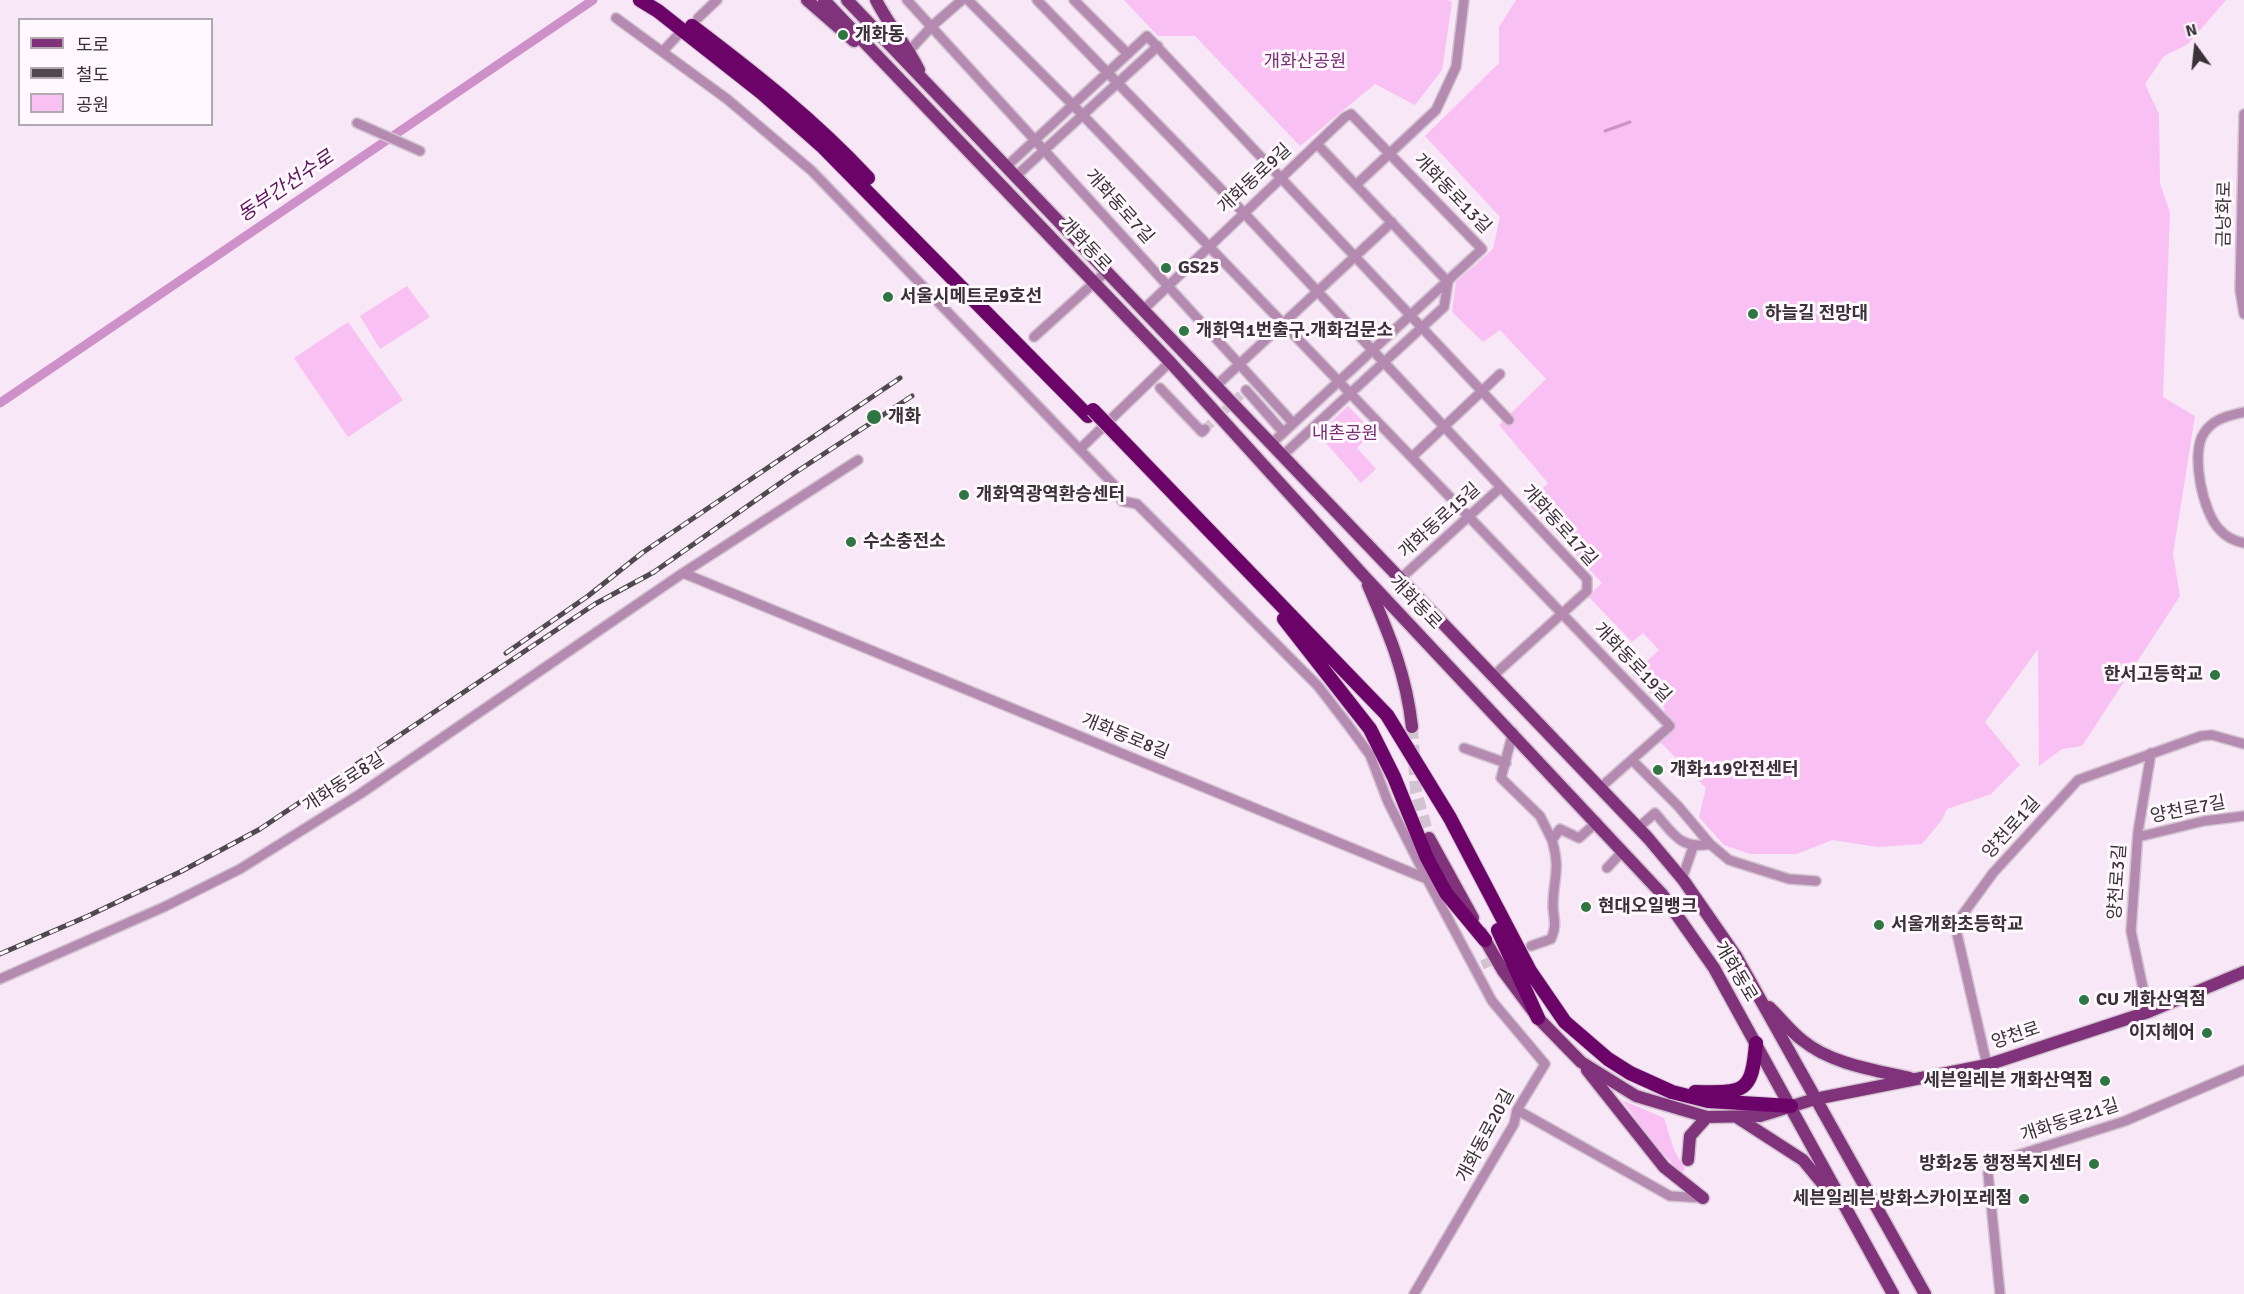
<!DOCTYPE html>
<meta charset="utf-8">
<style>
body{margin:0}
#map{position:relative;width:2244px;height:1294px;overflow:hidden;background:#f8e7f6;font-family:Signika,"Noto Sans KR",sans-serif}
canvas{display:block}
.legend{position:absolute;left:18px;top:18px;width:195px;height:108px;box-sizing:border-box;background:#fff8fe;border:2px solid #b0a9af;margin:0;padding:8px 10px;list-style:none;font-size:18px;color:#393338}
.legend li{display:flex;align-items:center;gap:12px;height:30px}
.legend b{width:30px;border:2px solid #b0a9af}
.north{position:absolute;left:2166px;top:18px;width:60px;height:60px;-webkit-text-stroke:4px #fff8fe;paint-order:stroke;rotate:345deg;font-size:16px;font-weight:700;line-height:24px;text-align:center;color:#393338}
.north::after{content:'';display:block;margin:auto;width:21px;height:27px;background:#393338;clip-path:polygon(50% 0,100% 100%,50% 72%,0 100%)}
</style>
<div id="map">
<canvas width="2244" height="1294"></canvas>
<ul class="legend">
<li><b style="height:8px;background:#80337b"></b>도로</li>
<li><b style="height:8px;background:#50494f"></b>철도</li>
<li><b style="height:16px;background:#f9c0f3"></b>공원</li>
</ul>
<div class="north">N</div>
</div>
<script>
const ctx = document.querySelector('canvas').getContext('2d');
ctx.lineJoin = 'round';
function paint(path, color) { ctx.fillStyle = color; ctx.fill(path, 'evenodd'); }
function stroke(path, color, width, dash) { ctx.strokeStyle = color; ctx.lineWidth = width; ctx.lineCap = dash ? 'butt' : 'round'; ctx.setLineDash(dash || []); ctx.stroke(path); }
function label(font, color, halo, rows, align = 'center') {
  ctx.font = font + ' Signika,"Noto Sans KR",sans-serif'; ctx.lineWidth = 6; ctx.setLineDash([]); ctx.textBaseline = 'middle'; ctx.strokeStyle = halo; ctx.fillStyle = color; for (const [text, x, y, turn = 0] of rows) {
    ctx.save(); ctx.translate(x, y); ctx.rotate((+turn || 0) * Math.PI / 180); ctx.textAlign = isNaN(turn) ? turn : align; if (halo) ctx.strokeText(text, 0, 0); ctx.fillText(text, 0, 0); ctx.restore();
  }
}
paint(new Path2D(`
 M 1124,0 L 1447,0 L 1452,2 L 1442,70 L 1415,105 L 1375,84 L 1300,146 L 1195,36 L 1158,36 Z
 M 1516,0 L 2226,0 L 2188,44 L 2164,56 L 2145,84 L 2159,114 L 2160,183 L 2170,213 L 2163,397 L 2195,416 L 2173,554 L 2180,596 L 2082,746 L 2062,749 L 2039,766 L 2038,649 L 1985,722 L 2020,765 L 1991,794 L 1947,809 L 1942,820 L 1922,844 L 1878,847 L 1832,840 L 1797,854 L 1750,854 L 1724,845 L 1699,817 L 1706,788 L 1658,740 L 1668,725 L 1664,707 L 1632,675 L 1659,650 L 1643,633 L 1632,642 L 1588,596 L 1602,583 L 1528,504 L 1548,483 L 1499,425 L 1546,379 L 1500,330 L 1483,342 L 1452,312 L 1456,282 L 1493,249 L 1500,217 L 1425,136 L 1499,63 L 1499,27 Z
 M 407,286 L 430,317 L 380,349 L 360,316 Z
 M 348,322 L 403,400 L 348,437 L 294,358 Z
 M 1348,406 L 1373,432 L 1357,448 L 1376,469 L 1361,483 L 1318,434 Z
 M 1622,1100 L 1664,1118 L 1674,1150 L 1685,1169 L 1681,1173 L 1653,1142 Z`), '#f9c0f3');
stroke(new Path2D(`
 M 1605,131 L 1630,122`), '#ce90c8', 3);
stroke(new Path2D(`
 M 0,403 L 593,0`), '#ce90c8', 9);
stroke(new Path2D(`
 M 1205,429 L 1246,390
 M 1482,965 L 1501,957`), '#d2c3d0', 9, [9, 4.5]);
stroke(new Path2D(`
 M 1412,727 L 1416,792 L 1429,838`), '#d2c3d0', 12, [12, 6]);
const minor = new Path2D(`
 M 907,0 L 1293,423
 M 968,0 L 1073,105 L 1670,726 L 1601,787
 M 1037,0 L 1244,213 L 1587,579 L 1587,591 L 1493,676
 M 1074,0 L 1128,54
 M 616,18 L 727,99 L 812,171 L 1115,486 L 1122,501 L 1137,504 L 1318,686 L 1348,725 L 1370,755 L 1388,802 L 1427,879
 M 698,18 L 717,0
 M 664,50 L 677,36
 M 910,50 L 932,26 L 962,0
 M 2244,114 L 2240,290 L 2244,314
 M 357,123 L 420,151
 M 1317,144 L 1448,282
 M 1007,166 L 1147,36 L 1509,420
 M 1016,176 L 1158,46
 M 1357,184 L 1436,110 L 1456,67 L 1464,0
 M 1143,310 L 1345,117 L 1351,114 L 1482,249 L 1271,444
 M 1034,337 L 1107,271
 M 1216,386 L 1392,222
 M 1160,388 L 1202,432 L 1205,429
 M 1246,390 L 1283,432
 M 2244,412 C 2228,416 2214,418 2204,433 C 2190,453 2203,514 2220,530 C 2227,538 2234,541 2244,543
 M 1080,449 L 1170,362
 M 1282,456 L 1444,307 L 1448,282
 M 1412,457 L 1500,374
 M 683,573 L 1427,879 L 1492,1001 L 1545,1064 L 1517,1110 L 1514,1124 L 1414,1294
 M 1400,579 L 1501,487
 M 1513,732 L 1501,778 L 1540,816 L 1552,840
 M 1464,748 L 1506,763
 M 1632,760 L 1678,806 L 1710,844 L 1729,860 L 1789,879 L 1816,881
 M 1639,827 L 1655,813 C 1673,833 1680,850 1710,844
 M 2138,837 L 2204,821 L 2244,816
 M 1607,868 L 1623,851
 M 1682,879 L 1693,847
 M 1531,946 L 1551,939 C 1557,924 1554,922 1553,907 C 1553,878 1561,871 1552,840 L 1560,829 L 1579,838 L 1597,822
 M 0,979 L 164,907 L 240,869 L 360,794 L 683,573 L 858,460
 M 2148,1012 L 2131,931 L 2138,832 L 2151,753
 M 1987,1065 L 1955,925 L 1993,873 L 2078,780 L 2201,736 L 2212,735 L 2244,744
 M 1517,1110 L 1670,1196 L 1703,1198
 M 2000,1294 L 1988,1173 L 1996,1162 L 2125,1121 L 2244,1070`);
const major = new Path2D(`
 M 807,0 L 854,41
 M 824,0 L 1170,362 L 1364,576 L 1662,894 L 1714,968 L 1893,1294
 M 847,0 L 1648,838 L 1684,881 L 1736,956 L 1925,1294
 M 876,0 C 889,26 907,45 919,70
 M 1368,585 C 1389,634 1406,673 1412,727
 M 1429,838 L 1473,918
 M 1481,933 L 1503,971 L 1538,1018 L 1581,1062 L 1636,1096 L 1707,1117 L 1760,1116 L 1815,1099 L 1987,1065 L 2148,1012 L 2244,972
 M 1769,1007 C 1780,1017 1790,1031 1802,1040 C 1831,1064 1874,1070 1910,1078
 M 1587,1070 L 1664,1167 L 1703,1198
 M 1738,1118 L 1803,1160 L 1831,1194
 M 1688,1160 L 1690,1136 L 1707,1117`);
const highway = new Path2D(`
 M 640,0 L 658,11 L 762,93 L 823,147 L 1088,416
 M 692,26 C 754,73 814,120 868,178
 M 1118,436 L 1387,715 L 1450,818 L 1530,971 L 1565,1022 L 1608,1059 L 1630,1073 L 1672,1092 L 1708,1101 L 1791,1106
 M 1284,619 L 1370,729 L 1394,777 L 1427,858 L 1446,893 L 1485,940
 M 1498,930 L 1538,1018
 M 1695,1092 C 1745,1093 1752,1093 1756,1043`);
stroke(minor, '#d2c3d0', 12);
stroke(major, '#d2c3d0', 15);
stroke(highway, '#d2c3d0', 16);
stroke(minor, '#b58ab0', 9);
stroke(major, '#80337b', 12);
stroke(highway, '#6b0368', 14);
const rail = new Path2D(`
 M 506,653 L 588,596 L 642,553 L 900,378
 M 0,954 L 88,916 L 182,871 L 260,829 L 595,604 L 654,572 L 793,474 L 912,396`);
stroke(rail, '#50494f', 5);
stroke(rail, '#fff8fe', 3, [9]);
const highwayBridge = new Path2D(`
 M 1093,410 L 1118,436`);
stroke(highwayBridge, '#d2c3d0', 16, []);
stroke(highwayBridge, '#6b0368', 14);
for (const [x, y, r, color] of [
 [843,35,6,"#2f7643"],
 [1166,268,6,"#2f7643"],
 [888,297,6,"#2f7643"],
 [1753,314,6,"#2f7643"],
 [1184,331,6,"#2f7643"],
 [874,417,8,"#2f7643"],
 [964,495,6,"#2f7643"],
 [851,542,6,"#2f7643"],
 [2215,675,6,"#2f7643"],
 [1658,770,6,"#2f7643"],
 [1586,907,6,"#2f7643"],
 [1879,925,6,"#2f7643"],
 [2084,1000,6,"#2f7643"],
 [2207,1033,6,"#2f7643"],
 [2105,1081,6,"#2f7643"],
 [2094,1164,6,"#2f7643"],
 [2024,1199,6,"#2f7643"]
]) { const dot = new Path2D(); dot.arc(x, y, r, 0, 2 * Math.PI); ctx.fillStyle = color; ctx.fill(dot); stroke(dot, '#fff8fe', 2); }
label('bold 18px', '#393338', '#fff8fe', [
 ["개화동",855,35],
 ["GS25",1178,268],
 ["서울시메트로9호선",900,297],
 ["하늘길 전망대",1765,314],
 ["개화역1번출구.개화검문소",1196,331],
 ["개화",888,417],
 ["개화역광역환승센터",976,495],
 ["수소충전소",863,542],
 ["한서고등학교",2203,675,"right"],
 ["개화119안전센터",1670,770],
 ["현대오일뱅크",1598,907],
 ["서울개화초등학교",1891,925],
 ["CU 개화산역점",2096,1000],
 ["이지헤어",2195,1033,"right"],
 ["세븐일레븐 개화산역점",2093,1081,"right"],
 ["방화2동 행정복지센터",2082,1164,"right"],
 ["세븐일레븐 방화스카이포레점",2012,1199,"right"]
], 'left');
label('18px', '#772e73', '#fff8fe', [
 ["개화산공원",1305,62],
 ["내촌공원",1345,434]
]);
label('18px', '#393338', '#fff8fe', [
 ["개화동로9길",1255,179,-43],
 ["개화동로13길",1452,194,46],
 ["개화동로7길",1119,207,48],
 ["금낭화로",2225,214,-89],
 ["개화동로",1085,245,47],
 ["개화동로15길",1440,521,-42],
 ["개화동로17길",1559,526,48],
 ["개화동로",1415,603,46],
 ["개화동로19길",1632,663,46],
 ["개화동로8길",1125,737,22],
 ["개화동로8길",344,783,-33],
 ["양천로7길",2188,810,-11],
 ["양천로1길",2012,828,-48],
 ["양천로3길",2118,882,-86],
 ["개화동로",1735,972,59],
 ["양천로",2016,1036,-18],
 ["개화동로21길",2070,1121,-18],
 ["개화동로20길",1486,1136,-62]
]);
label('italic 20px', '#5f155c', '#fff8fe', [
 ["동부간선수로",286,187,-34]
]);
</script>
